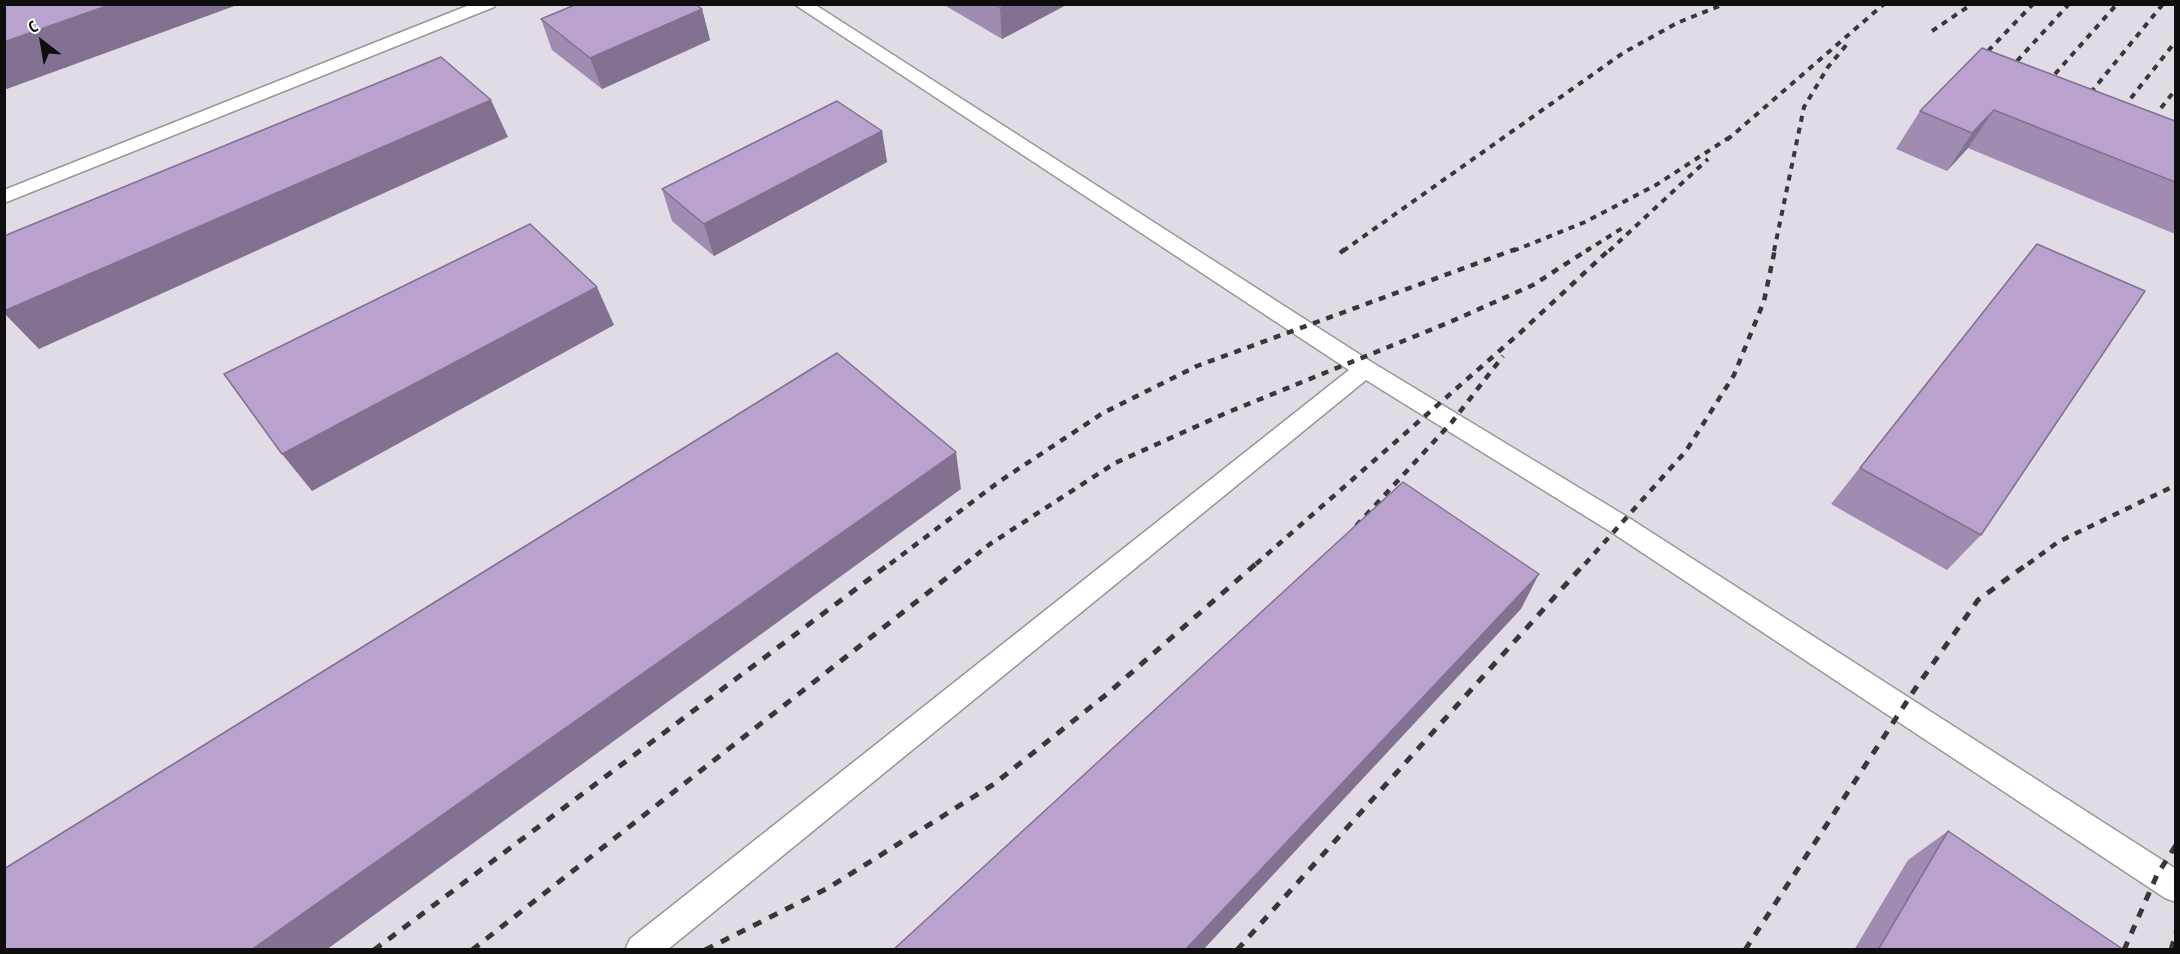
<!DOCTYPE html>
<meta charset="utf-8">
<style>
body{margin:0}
#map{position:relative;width:2180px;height:954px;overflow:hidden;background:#eae8eb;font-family:"PT Sans Narrow",sans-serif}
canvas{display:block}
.frame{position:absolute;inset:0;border:6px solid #0f0e0f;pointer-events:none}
.north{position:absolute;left:12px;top:12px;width:60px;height:60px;-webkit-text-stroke:4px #fff;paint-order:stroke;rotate:329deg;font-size:16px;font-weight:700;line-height:24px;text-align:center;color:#0f0e0f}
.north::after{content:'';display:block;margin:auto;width:21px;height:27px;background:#0f0e0f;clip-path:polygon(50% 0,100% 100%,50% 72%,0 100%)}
</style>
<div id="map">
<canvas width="2180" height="954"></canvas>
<div class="frame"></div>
<div class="north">С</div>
</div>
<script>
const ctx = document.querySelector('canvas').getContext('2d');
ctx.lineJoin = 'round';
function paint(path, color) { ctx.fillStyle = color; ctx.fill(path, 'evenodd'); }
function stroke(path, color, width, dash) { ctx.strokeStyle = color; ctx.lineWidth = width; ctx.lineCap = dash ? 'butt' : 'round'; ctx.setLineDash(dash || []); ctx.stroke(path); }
paint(new Path2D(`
 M 5,5 L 2175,5 L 2175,949 L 5,949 Z`), '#e1dbe5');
const service = new Path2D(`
 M 472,4 L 496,4 L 494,7 L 4,203 L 4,190 Z
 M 794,4 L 814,4 L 1373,363 L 1629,518 L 2176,869 L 2176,902 L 2165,898 L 1611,532 L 1366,380 L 667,950 L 625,950 L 630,939 L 1349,370 Z`);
stroke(service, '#99979a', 3);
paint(service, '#fff');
stroke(new Path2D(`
 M 1932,31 L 1972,4
 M 1988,51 L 2033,4
 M 2017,61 L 2069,4
 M 2055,74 L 2117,4
 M 2083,102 L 2163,4
 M 2161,108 L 2176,89
 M 2116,117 L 2176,41
 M 1727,140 L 1884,4
 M 1343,251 L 1623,53 L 1677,23 L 1724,4
 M 1513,251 L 1585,222 L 1656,185 L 1733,135
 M 1586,251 L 1624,227
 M 1609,251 L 1708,159
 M 1774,251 L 1804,107 L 1828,67 L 1848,43`), '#393839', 4, [6, 6]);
stroke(new Path2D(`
 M 1340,253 L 1345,249
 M 1356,526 L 1452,422 L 1503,356
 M 890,564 L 1000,481 L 1103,413 L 1197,366 L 1516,249
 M 965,564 L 990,544 L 1115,463 L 1226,413 L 1450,322 L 1533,285 L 1589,249
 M 1256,564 L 1521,332 L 1610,249
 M 1585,564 L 1686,451 L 1734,375 L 1764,301 L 1775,249
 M 2028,564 L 2058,542 L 2176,485`), '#393839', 4.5, [7, 7]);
stroke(new Path2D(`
 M 374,950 L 892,562
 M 472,950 L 967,562
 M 705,950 L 828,888 L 994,784 L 1107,694 L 1258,562
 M 1237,950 L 1586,562
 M 1745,950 L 1915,689 L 1978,600 L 2030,562
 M 2124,950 L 2157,875 L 2176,845
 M 2171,950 L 2176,932`), '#393839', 5, [9, 9]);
paint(new Path2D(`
 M 946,4 L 1068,4 L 1002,39 L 946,6 Z
 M 702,9 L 710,40 L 602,89 L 552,50 L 541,19 Z
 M 1982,48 L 2175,121 L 2175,234 L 1968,148 L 1947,171 L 1896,149 L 1920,111 Z
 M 882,131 L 887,162 L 714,256 L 672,221 L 662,189 Z
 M 2037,244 L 1981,535 L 1947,570 L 1831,504 Z
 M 1948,831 L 2124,950 L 1854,950 L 1908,860 Z`), '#a08bb1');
paint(new Path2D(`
 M 112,4 L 240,4 L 4,90 L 4,42 Z
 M 1007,4 L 1068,4 L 1002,39 L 1000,8 Z
 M 702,9 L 710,40 L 602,89 L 590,58 Z
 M 491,100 L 508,137 L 39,349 L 4,313 L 4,311 Z
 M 1994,110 L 1968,148 L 1947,171 L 1972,133 Z
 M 882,131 L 887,162 L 714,256 L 704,224 Z
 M 597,287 L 614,325 L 312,491 L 282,454 Z
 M 956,452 L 961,489 L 326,950 L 251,950 Z
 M 1539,574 L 1521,609 L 1203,950 L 1185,950 Z`), '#827190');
const building = new Path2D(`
 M 4,4 L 112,4 L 4,42 Z
 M 577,4 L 695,4 L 702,9 L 590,58 L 541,19 Z
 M 994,4 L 1007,4 L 1000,8 Z
 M 1982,48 L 2175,121 L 2175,182 L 1994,110 L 1972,133 L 1920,111 Z
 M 441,57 L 491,100 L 4,311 L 4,236 Z
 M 837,101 L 882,131 L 704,224 L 662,189 Z
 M 530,224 L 597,287 L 282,454 L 224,374 Z
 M 2037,244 L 2145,291 L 1981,535 L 1860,468 Z
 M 837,353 L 956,452 L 251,950 L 4,950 L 4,869 Z
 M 1403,482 L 1539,574 L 1185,950 L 893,950 Z
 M 1948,831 L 2124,950 L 1878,950 Z`);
paint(building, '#baa2ce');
stroke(building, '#827190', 1.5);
</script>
